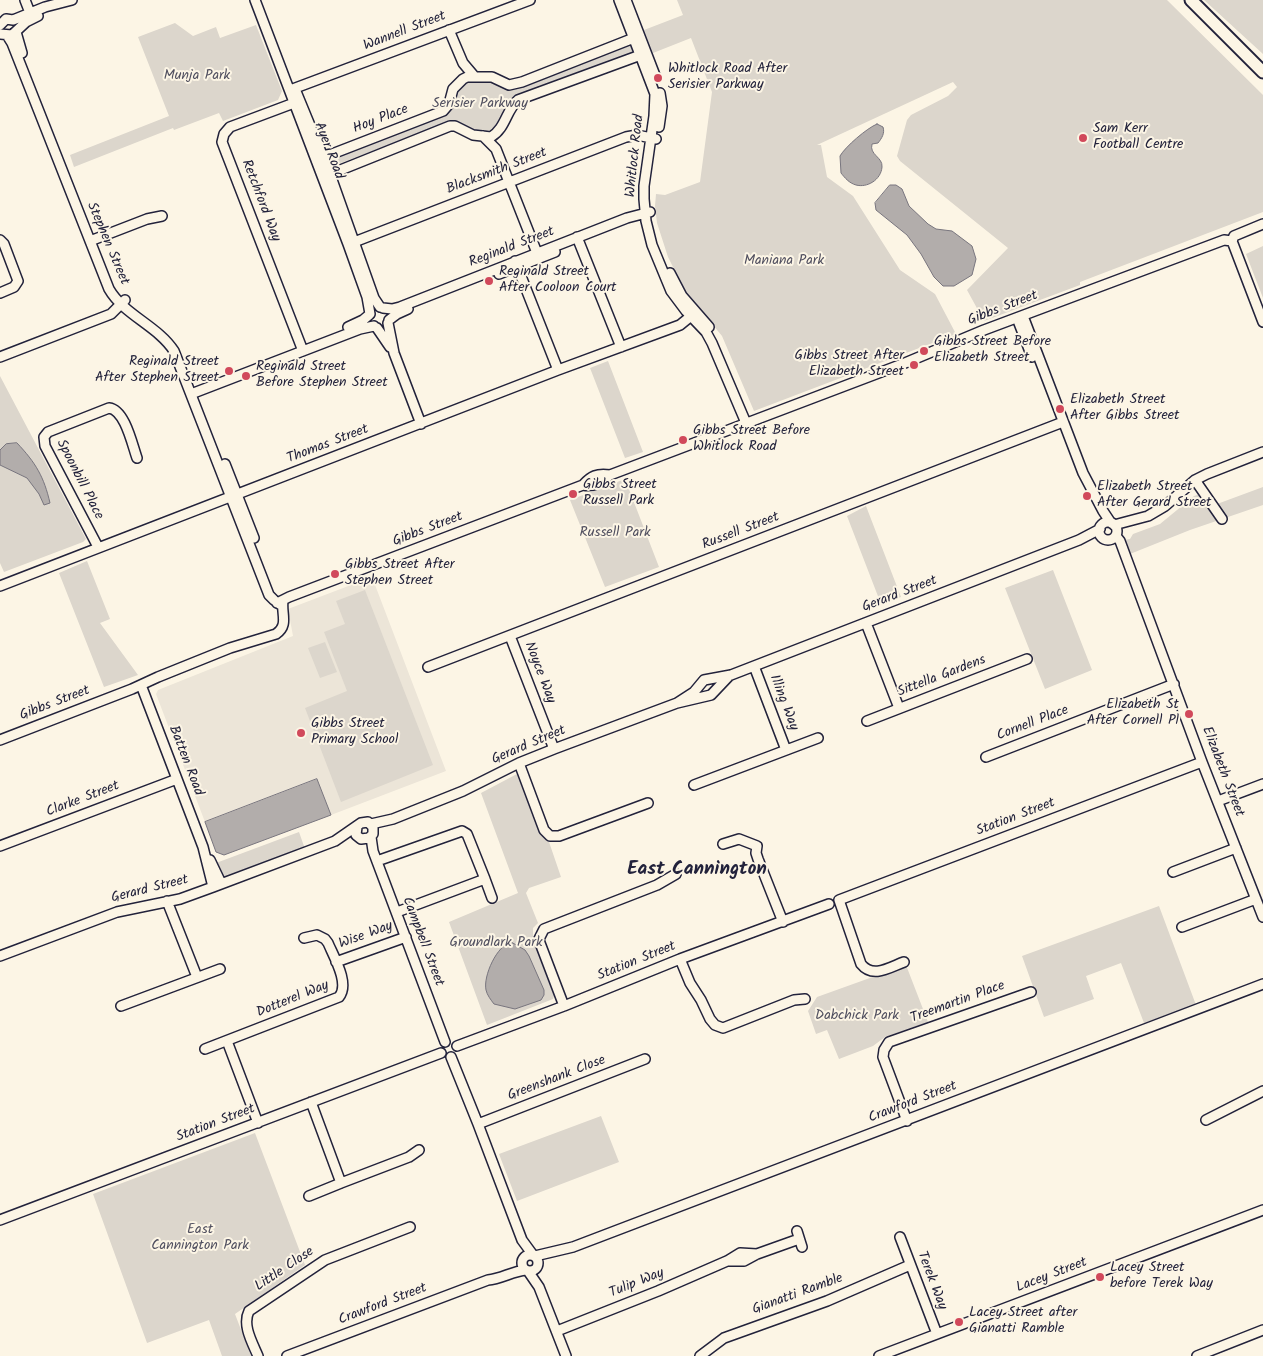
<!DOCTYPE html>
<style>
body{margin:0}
canvas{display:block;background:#fcf5e5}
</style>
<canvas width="1263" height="1356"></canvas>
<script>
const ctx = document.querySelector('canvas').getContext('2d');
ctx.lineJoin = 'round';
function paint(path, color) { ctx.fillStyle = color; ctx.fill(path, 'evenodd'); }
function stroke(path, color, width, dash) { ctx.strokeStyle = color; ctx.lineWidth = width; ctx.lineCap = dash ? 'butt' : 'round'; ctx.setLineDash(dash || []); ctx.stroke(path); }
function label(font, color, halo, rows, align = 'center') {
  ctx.font = font + ' Kalam,sans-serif'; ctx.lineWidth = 4; ctx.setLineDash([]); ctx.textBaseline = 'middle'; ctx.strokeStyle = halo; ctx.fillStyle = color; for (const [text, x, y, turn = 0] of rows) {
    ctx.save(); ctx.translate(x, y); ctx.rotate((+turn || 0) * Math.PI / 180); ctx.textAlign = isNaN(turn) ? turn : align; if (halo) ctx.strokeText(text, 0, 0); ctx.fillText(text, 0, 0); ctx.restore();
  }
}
paint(new Path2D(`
 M 372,577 L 446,771 L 331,815 L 317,779 L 205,822 L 156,694 L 158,690 L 293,636 L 288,609 Z`), '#ece5d8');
paint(new Path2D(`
 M 677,0 L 1167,0 L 1263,95 L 1263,212 L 1080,282 L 1080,285 L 984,321 L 967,290 L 1008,248 L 900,161 L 897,156 L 907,120 L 911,115 L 948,96 L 957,87 L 953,82 L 817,145 L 821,145 L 827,177 L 853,196 L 900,270 L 935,294 L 956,334 L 754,411 L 722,336 L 685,291 L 668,257 L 657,223 L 655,206 L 656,194 L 665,195 L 700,182 L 712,92 L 691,38 L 653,53 L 644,30 L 683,15 Z
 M 1204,0 L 1263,0 L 1263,54 Z
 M 175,23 L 193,36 L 216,27 L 220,38 L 256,25 L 282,91 L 278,100 L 223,121 L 219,113 L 174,130 L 173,128 L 74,167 L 70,155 L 169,116 L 138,37 Z
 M 630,44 L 633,52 L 511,99 C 507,105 506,111 503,117 C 491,143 467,126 449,122 L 330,167 L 327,159 L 447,113 C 456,93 462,74 489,81 C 495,83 501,87 508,89 L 549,75 Z
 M 1263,246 L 1263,298 L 1246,254 Z
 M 608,361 L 643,452 L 625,458 L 590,368 Z
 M 0,376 L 86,539 L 83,542 L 4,572 L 0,563 Z
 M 625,479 L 659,567 L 605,587 L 570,500 Z
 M 1263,487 L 1263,505 L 1190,530 L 1130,554 L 1124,540 L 1130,539 L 1133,534 L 1160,524 L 1194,496 L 1200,494 L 1217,504 Z
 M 866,506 L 901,597 L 881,604 L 847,516 Z
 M 87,561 L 110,619 L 100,623 L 138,675 L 104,687 L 59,573 Z
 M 1053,570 L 1092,670 L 1045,689 L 1005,588 Z
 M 365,590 L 433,765 L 341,802 L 305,708 L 347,691 L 324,632 L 345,624 L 336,601 Z
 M 325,642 L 337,672 L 320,678 L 308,648 Z
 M 517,774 L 521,776 L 544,837 L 548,839 L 561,877 L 529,888 L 526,893 L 538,923 L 533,928 L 533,940 L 554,996 L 553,999 L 487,1025 L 449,922 L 518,893 L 481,793 Z
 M 299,832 L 305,849 L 223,880 L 216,863 Z
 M 1159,906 L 1196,1005 L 1144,1023 L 1121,963 L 1086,976 L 1094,999 L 1044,1017 L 1022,956 Z
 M 906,965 L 928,1022 L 885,1037 L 873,1046 L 839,1059 L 827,1030 L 816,1034 L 808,1011 L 817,997 Z
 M 601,1116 L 619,1162 L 517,1201 L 499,1154 Z
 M 255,1133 L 305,1265 L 235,1314 L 251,1356 L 222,1356 L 209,1320 L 147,1343 L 93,1194 Z`), '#dcd6cc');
const water = new Path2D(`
 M 877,124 L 883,127 C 885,133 882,138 878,143 L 872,144 C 869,155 883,157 882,167 C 881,180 867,188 856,185 C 849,183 845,178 841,173 L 840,156 C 845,147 867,128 877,124 Z
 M 890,185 L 896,185 L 902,189 L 909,206 L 928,224 L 936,229 L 952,231 L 972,246 L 976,259 L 972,275 L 954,286 L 943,286 L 934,277 L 921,254 L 907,235 L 876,210 L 875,203 Z
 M 17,443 C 36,463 44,477 50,503 L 44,505 L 39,494 L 27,478 L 0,465 L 0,450 L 6,444 Z
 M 317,779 L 331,815 L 224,855 L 216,852 L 205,822 Z
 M 511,942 L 525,950 L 529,956 L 544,990 L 544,995 L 541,1000 L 515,1009 L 494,1004 C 491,1000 487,995 486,990 C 483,976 497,945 511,942 Z`);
paint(water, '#b2adab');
stroke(water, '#78757e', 1);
const minor = new Path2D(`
 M 25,0 L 32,18
 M 255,0 L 348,244 L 367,297 L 370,314
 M 619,0 L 655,94 L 654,116 L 644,186 L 644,199 L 646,221 L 652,245 L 671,291 L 686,311 L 706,332 L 712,343 L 746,423
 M 626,0 L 656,78
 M 0,25 L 6,19 L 13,20 L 45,7 L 72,0
 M 449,30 L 463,63 L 474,76
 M 16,32 L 22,53
 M 0,34 L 12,35 L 26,22 L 38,16
 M 7,35 L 12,43 L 109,289 C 124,315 158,326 174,351 L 269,595 L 274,600 L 282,606
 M 295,89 L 330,174 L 374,298 L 380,307
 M 290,90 L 530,0
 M 294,103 L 230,127 L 224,134 L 222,142 L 303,351
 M 659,127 L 662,106 L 660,93
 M 483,136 L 496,149 L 539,258
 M 316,157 L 332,154 L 443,111 L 449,104 L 453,89 L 463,79 L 467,77 L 492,77 L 509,85 L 522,82 L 639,36
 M 323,177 L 450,126 L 455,126 L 473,135 L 491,137 C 506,128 506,110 518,100 L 646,53
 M 577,237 L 621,347
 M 0,240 L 4,244 L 18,281 L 14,287 L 0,293
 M 90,241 L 147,219 L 162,216
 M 1232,241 L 1263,322
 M 1232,241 L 1234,236 L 1263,224
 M 349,244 L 626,137 L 637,135 L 656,139
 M 515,261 L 558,370
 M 670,273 L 682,296 L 709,327
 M 499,274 L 555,252
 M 383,308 L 392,309 L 400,307 L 627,218 L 650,212
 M 1023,316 L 1083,473 L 1103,511 L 1111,523
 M 1017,318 L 1032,357
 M 389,320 L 397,314 L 408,309
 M 388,323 L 394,353 L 421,424
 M 348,327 L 363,320 L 369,315
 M 377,328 L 390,347
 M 0,357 L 111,314 L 125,300
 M 191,394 L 360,329 L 374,326
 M 225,464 L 254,538
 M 1195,480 L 1222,519
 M 583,485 C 591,476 597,473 610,475
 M1099 531a9 9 0 1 1 18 0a9 9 0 1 1-18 0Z
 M 1114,525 L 1148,516 L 1165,506 L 1195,480 L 1207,474 L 1263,452
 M 1116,536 L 1120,541 L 1202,762 L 1263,917
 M 98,547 L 45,446 L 44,437 L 48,432 L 109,408 C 125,410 132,444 137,458
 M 0,586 L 558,370 L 680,325 L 696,312
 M 277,603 L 289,597 L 583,485 C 594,487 601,483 610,475 L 905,363 L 984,330 L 1224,240 L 1232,241
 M 866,623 L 899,708
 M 510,636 L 554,749
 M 754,666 L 786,750
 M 428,667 L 1063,422
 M 141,685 L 203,847 L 213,887
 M 677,703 L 694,692 L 704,680 L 731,675 L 1079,540 L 1100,529
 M 867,721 L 1027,659
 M 0,740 L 132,689 L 158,677 L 230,648 L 276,634 C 289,625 281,614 283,601
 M 986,757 L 1174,684
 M 519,763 L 544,830 L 550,836 L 559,836 L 648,803
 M 694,785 L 818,738
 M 1218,801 L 1263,784
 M 371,824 L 393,819 L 463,791 L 519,763 L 554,749 L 677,703 L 711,695 L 729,676
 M 371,837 L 373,851 L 445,1042
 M 723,844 L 739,839 L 757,846 L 756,853 L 758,859 L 783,922
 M 0,846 L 177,779
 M 210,860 L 221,883
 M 377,861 L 462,831 L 467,834 L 485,879 L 397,912
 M 1173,872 L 1236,848
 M 485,879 L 492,898
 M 167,901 L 197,977
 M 1182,927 L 1256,899
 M 0,956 L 117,912 L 180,899 L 213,887 L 335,841 L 361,823 L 368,822 L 373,827 L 373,834 L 369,838 L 361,839 L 356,835 L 357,827
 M 680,959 L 690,983 L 701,1000 L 710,1019 L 715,1025 L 723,1028 L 794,1000 L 805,999
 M 336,962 L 406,937
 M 904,962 C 890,967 873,979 861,964 L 839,900 L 1202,762
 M 121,1006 L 220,969
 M 564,1006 L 540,943 L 539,939 L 544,929 L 657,885 L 676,874
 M 227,1041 L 258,1123
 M 457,1046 L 564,1006 L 680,959 L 829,904
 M 205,1049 L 339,997 C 350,984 334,957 328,943 L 325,939 L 317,935 L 304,938
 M 451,1057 L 478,1124 L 522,1240 L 533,1255
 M 311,1102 L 341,1183 L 409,1157 L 419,1150
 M 1206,1120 L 1263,1091
 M 907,1121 L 883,1057 L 884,1050 L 889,1042 L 1031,992
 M 478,1124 L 645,1059
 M 309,1196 L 341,1183
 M 0,1220 L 441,1053
 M 797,1231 L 802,1247
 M 900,1237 L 937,1334
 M522 1263a8 8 0 1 1 16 0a8 8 0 1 1-16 0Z
 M 535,1256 L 573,1247 L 1263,984
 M 727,1261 L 744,1261 L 757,1254 L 799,1239
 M 528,1271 L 539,1287 L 566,1356
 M 557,1331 L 658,1291 L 727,1261 L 740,1253 L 757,1254
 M 258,1356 C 252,1342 242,1325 249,1311 L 325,1260 L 410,1227
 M 287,1356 L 488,1280 C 501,1279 513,1271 526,1270
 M 700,1356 L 724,1338 L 827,1301 L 910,1265
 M 879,1356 L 1263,1210
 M 1197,1356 L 1263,1330`);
const major = new Path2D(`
 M 1191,0 L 1263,72`);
stroke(minor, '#22223b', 12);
stroke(major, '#22223b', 15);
stroke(minor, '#fcf5e5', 9);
stroke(major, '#fcf5e5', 11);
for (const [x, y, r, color] of [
 [658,78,5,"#d1495b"],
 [1083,138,5,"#d1495b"],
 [489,281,5,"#d1495b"],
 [924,351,5,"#d1495b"],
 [914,365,5,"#d1495b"],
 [229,371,5,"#d1495b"],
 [246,376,5,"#d1495b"],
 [1060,409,5,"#d1495b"],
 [683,440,5,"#d1495b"],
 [573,494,5,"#d1495b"],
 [1087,496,5,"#d1495b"],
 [335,574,5,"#d1495b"],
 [1189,714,5,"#d1495b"],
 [301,733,5,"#d1495b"],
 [1100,1277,5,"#d1495b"],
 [959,1322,5,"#d1495b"]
]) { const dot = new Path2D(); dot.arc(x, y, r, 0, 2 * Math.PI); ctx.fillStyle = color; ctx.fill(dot); stroke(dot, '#fcf5e5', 2); }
label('14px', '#22223b', '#fcf5e5', [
 ["Wannell Street",405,32,-21],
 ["Hoy Place",381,120,-21],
 ["Ayer Road",328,151,69],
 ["Whitlock Road",636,156,-84],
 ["Blacksmith Street",497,172,-21],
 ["Retchford Way",260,201,69],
 ["Stephen Street",107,244,67],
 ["Reginald Street",512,248,-21],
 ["Gibbs Street",1003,309,-21],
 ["Thomas Street",328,445,-21],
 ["Spoonbill Place",79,480,63],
 ["Gibbs Street",428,530,-21],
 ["Russell Street",741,532,-21],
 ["Gerard Street",900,595,-21],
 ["Noyce Way",539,673,69],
 ["Sittella Gardens",942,677,-21],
 ["Illing Way",783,703,69],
 ["Gibbs Street",55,704,-21],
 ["Cornell Place",1033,724,-21],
 ["Gerard Street",529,746,-23],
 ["Batten Road",185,761,69],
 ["Elizabeth Street",1222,772,69],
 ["Clarke Street",83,800,-21],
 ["Station Street",1016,818,-21],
 ["Gerard Street",150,890,-14],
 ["Wise Way",366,936,-20],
 ["Campbell Street",422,942,69],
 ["Station Street",637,962,-22],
 ["Dotterel Way",293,1000,-22],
 ["Treemartin Place",958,1003,-20],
 ["Greenshank Close",557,1079,-21],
 ["Crawford Street",913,1103,-21],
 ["Station Street",216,1124,-21],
 ["Little Close",285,1270,-34],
 ["Lacey Street",1052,1276,-21],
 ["Terek Way",931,1281,69],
 ["Tulip Way",637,1284,-22],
 ["Gianatti Ramble",798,1295,-20],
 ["Crawford Street",383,1305,-21]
]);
label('14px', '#22223b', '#fcf5e5', [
 ["Whitlock Road After",668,70],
 ["Serisier Parkway",668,86],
 ["Sam Kerr",1093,130],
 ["Football Centre",1093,146],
 ["Reginald Street",499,273],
 ["After Cooloon Court",499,289],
 ["Gibbs Street Before",934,343],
 ["Elizabeth Street",934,359],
 ["Gibbs Street After",904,357,"right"],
 ["Elizabeth Street",904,373,"right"],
 ["Reginald Street",219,363,"right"],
 ["After Stephen Street",219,379,"right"],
 ["Reginald Street",256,368],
 ["Before Stephen Street",256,384],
 ["Elizabeth Street",1070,401],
 ["After Gibbs Street",1070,417],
 ["Gibbs Street Before",693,432],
 ["Whitlock Road",693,448],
 ["Gibbs Street",583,486],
 ["Russell Park",583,502],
 ["Elizabeth Street",1097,488],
 ["After Gerard Street",1097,504],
 ["Gibbs Street After",345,566],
 ["Stephen Street",345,582],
 ["Elizabeth St",1179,706,"right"],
 ["After Cornell Pl",1179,722,"right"],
 ["Gibbs Street",311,725],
 ["Primary School",311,741],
 ["Lacey Street",1110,1269],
 ["before Terek Way",1110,1285],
 ["Lacey Street after",969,1314],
 ["Gianatti Ramble",969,1330]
], 'left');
label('14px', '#504f5f', '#fcf5e5', [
 ["Munja Park",197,77],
 ["Serisier Parkway",480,105],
 ["Maniana Park",784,262],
 ["Russell Park",615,534],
 ["Groundlark Park",496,944],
 ["Dabchick Park",857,1017],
 ["East",200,1231],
 ["Cannington Park",200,1247]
]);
label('bold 19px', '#22223b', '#fcf5e5', [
 ["East Cannington",697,871]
]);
</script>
